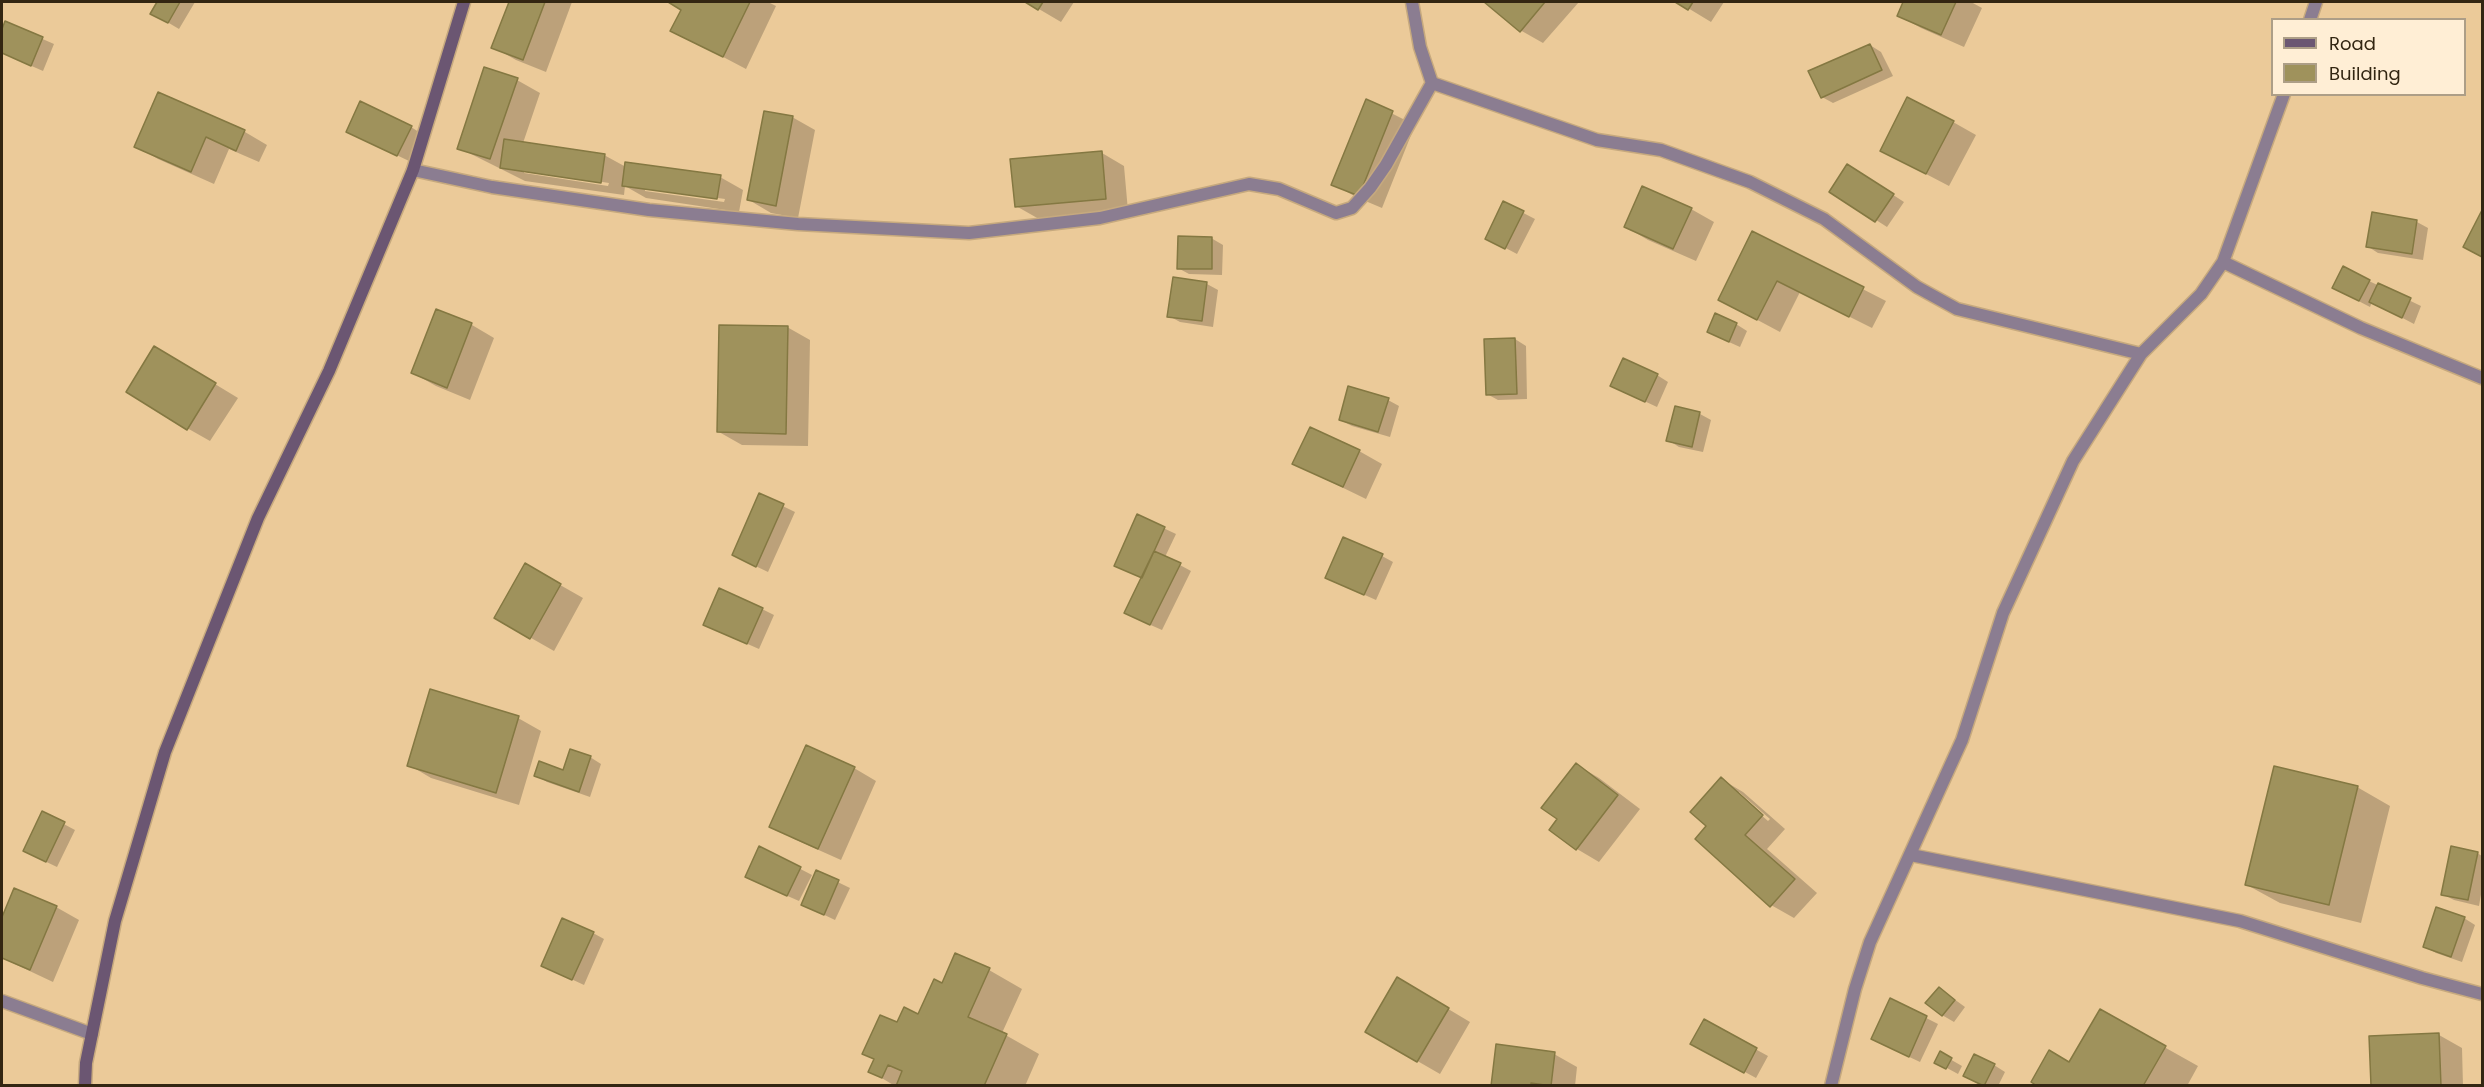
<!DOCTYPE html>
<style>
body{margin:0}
#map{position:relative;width:2484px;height:1087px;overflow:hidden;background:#ebca99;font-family:Poppins,sans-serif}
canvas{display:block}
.frame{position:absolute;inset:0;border:3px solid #332612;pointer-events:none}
.legend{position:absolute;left:2271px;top:18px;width:195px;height:78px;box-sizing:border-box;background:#ffeed5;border:2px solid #ad9e87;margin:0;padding:8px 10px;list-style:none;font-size:18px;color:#332612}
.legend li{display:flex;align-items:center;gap:12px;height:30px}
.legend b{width:30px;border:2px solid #ad9e87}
</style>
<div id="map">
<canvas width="2484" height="1087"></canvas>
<div class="frame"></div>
<ul class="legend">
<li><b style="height:8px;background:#6b5672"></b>Road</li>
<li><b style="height:16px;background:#9f925c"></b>Building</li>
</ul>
</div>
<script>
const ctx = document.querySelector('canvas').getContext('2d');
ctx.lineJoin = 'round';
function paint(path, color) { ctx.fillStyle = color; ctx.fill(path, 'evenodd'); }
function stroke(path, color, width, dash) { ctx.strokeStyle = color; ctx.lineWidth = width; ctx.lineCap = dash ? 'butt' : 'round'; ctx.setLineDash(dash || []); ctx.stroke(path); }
paint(new Path2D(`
 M 159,2 L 195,2 L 179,29 L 152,13 Z
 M 511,2 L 572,2 L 546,72 L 516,60 L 493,47 Z
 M 669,2 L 768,2 L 776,6 L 746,69 L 672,30 L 682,10 Z
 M 1027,2 L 1074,2 L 1061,22 Z
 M 1486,2 L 1579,2 L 1543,43 L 1520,30 Z
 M 1678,2 L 1724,2 L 1711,22 Z
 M 1904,2 L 1971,2 L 1982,8 L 1964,47 L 1921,28 L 1898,15 Z
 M 6,23 L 54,44 L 43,71 L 2,53 L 2,33 Z
 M 1870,45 L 1881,52 L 1893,76 L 1833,103 L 1822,97 Z
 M 517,80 L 540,93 L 523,143 L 604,155 L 626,167 L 720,177 L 743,190 L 739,212 L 646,198 L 625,186 L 624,195 L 525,181 L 459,148 ZM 524,170 L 609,183 L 608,186 L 524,173 ZM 645,188 L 725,199 L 724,202 L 645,191 Z
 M 159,94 L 245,132 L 267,145 L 259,162 L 229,149 L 214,184 L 158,159 L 136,146 Z
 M 1367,101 L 1415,125 L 1382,208 L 1356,197 L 1333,184 Z
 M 792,117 L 815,130 L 798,218 L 771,213 L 749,200 Z
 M 1953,122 L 1976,135 L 1949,186 L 1905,163 Z
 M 411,127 L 422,134 L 409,161 L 359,137 Z
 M 1102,153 L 1124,166 L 1128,211 L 1039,219 L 1016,206 Z
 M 1858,172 L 1904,202 L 1887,227 L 1831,191 Z
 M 1504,203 L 1535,219 L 1517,254 L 1498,244 Z
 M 1691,209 L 1714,222 L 1696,261 L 1648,240 L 1626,227 Z
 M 2373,214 L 2417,222 L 2428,228 L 2423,260 L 2378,253 L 2367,246 Z
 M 2482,214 L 2482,256 L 2465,246 Z
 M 1753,233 L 1886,301 L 1872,328 L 1800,292 L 1780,332 L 1720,300 Z
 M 1211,238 L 1223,245 L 1222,275 L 1189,274 L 1178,268 Z
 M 1174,279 L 1207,284 L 1218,290 L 1213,327 L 1180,322 L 1169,316 Z
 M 2369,281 L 2421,306 L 2414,324 L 2372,302 L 2370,307 L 2345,294 Z
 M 437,311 L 472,325 L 494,338 L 470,400 L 436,386 L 413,373 Z
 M 1736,324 L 1747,331 L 1740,347 L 1720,338 Z
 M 787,327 L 810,340 L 808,446 L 742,445 L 719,432 Z
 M 1515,339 L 1526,346 L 1527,399 L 1498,400 L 1487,394 Z
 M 177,361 L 238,398 L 210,441 L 187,428 Z
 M 1657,375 L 1668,382 L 1657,407 L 1612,386 Z
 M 1388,400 L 1399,406 L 1390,437 L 1352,426 L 1340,420 Z
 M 1676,408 L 1700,414 L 1711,420 L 1703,452 L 1679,447 L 1668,440 Z
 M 1359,451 L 1382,464 L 1366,499 L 1294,464 Z
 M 760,495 L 795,512 L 768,572 L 745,561 Z
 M 1138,516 L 1176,534 L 1165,557 L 1191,571 L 1162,630 L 1137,619 L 1143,578 Z
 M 1382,556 L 1393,562 L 1376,600 L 1338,583 Z
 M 525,565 L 583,598 L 554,651 L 496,618 Z
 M 762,609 L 774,615 L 759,649 L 716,630 Z
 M 518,718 L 541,731 L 519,805 L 431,778 L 409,765 Z
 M 590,757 L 601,764 L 590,797 L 547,782 L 536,775 L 563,772 Z
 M 1577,765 L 1599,778 L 1640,809 L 1599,862 L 1577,849 L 1551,830 L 1559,819 Z
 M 854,768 L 876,781 L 841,860 L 794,839 L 771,826 Z
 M 1721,779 L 1743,792 L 1785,829 L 1767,849 L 1817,893 L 1794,918 L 1771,905 L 1708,826 ZM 1739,792 L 1770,819 L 1768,821 L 1739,796 Z
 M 2357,787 L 2390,806 L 2361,923 L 2280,903 L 2247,885 Z
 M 43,813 L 75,830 L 57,867 L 36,857 Z
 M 760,848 L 812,875 L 799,901 L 758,883 Z
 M 2477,853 L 2482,856 L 2482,889 L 2479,906 L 2454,900 L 2442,894 Z
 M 817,872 L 850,888 L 835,920 L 814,910 Z
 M 15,889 L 56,907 L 79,920 L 53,982 L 2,958 L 2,921 Z
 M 2464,918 L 2475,925 L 2462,962 L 2436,953 L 2425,947 Z
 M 593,933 L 604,939 L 584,985 L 554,971 Z
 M 989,970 L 1022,989 L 1002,1033 L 1039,1054 L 1025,1086 L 895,1086 L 870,1071 L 898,1024 L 919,1016 L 942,985 Z
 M 1398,979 L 1470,1022 L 1440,1074 L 1367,1032 Z
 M 1939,988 L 1965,1007 L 1954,1022 L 1942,1015 Z
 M 1891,1000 L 1938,1024 L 1920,1062 L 1884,1045 Z
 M 2100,1011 L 2198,1066 L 2187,1086 L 2040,1086 L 2070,1064 Z
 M 1704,1021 L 1768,1056 L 1756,1078 L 1692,1043 Z
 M 2439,1035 L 2462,1048 L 2463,1086 L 2373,1086 Z
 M 1554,1054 L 1577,1067 L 1575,1086 L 1492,1086 Z
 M 1941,1054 L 1962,1066 L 1958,1074 L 1936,1062 Z
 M 1994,1065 L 2005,1072 L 1998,1086 L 1982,1086 L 1965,1076 Z`), '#0003');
const building = new Path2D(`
 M 157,2 L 180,2 L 168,23 L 150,14 Z
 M 509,2 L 545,2 L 523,60 L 491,48 Z
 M 668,2 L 750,2 L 723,57 L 670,31 L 681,10 Z
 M 1025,2 L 1043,2 L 1038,10 Z
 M 1484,2 L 1545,2 L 1520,32 Z
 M 1675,2 L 1693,2 L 1688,10 Z
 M 1903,2 L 1956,2 L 1941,35 L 1897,16 Z
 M 5,21 L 43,37 L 31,66 L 2,53 L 2,29 Z
 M 1870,44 L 1882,70 L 1821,98 L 1808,71 Z
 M 484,67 L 518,78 L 490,159 L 457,149 Z
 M 158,92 L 245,130 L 236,151 L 206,137 L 191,172 L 134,147 Z
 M 1907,97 L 1954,121 L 1926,174 L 1880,151 Z
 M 1366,99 L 1393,111 L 1359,196 L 1331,185 Z
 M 360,101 L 412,126 L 397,156 L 346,132 Z
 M 764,111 L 793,116 L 776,206 L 747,200 Z
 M 504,139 L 605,154 L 601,183 L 500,168 Z
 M 1102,151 L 1106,199 L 1015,207 L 1010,159 Z
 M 625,162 L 721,175 L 717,199 L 622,186 Z
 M 1847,164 L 1894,194 L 1875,222 L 1829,192 Z
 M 1642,186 L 1692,208 L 1673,249 L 1624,227 Z
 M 1503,201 L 1524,211 L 1505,249 L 1485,239 Z
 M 2482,210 L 2482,257 L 2463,247 Z
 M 2372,212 L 2417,220 L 2412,254 L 2366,247 Z
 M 1752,231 L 1864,287 L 1849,317 L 1777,281 L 1757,320 L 1718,300 Z
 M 1178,236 L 1212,237 L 1212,269 L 1177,269 Z
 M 2343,266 L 2370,280 L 2359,301 L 2332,288 Z
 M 1173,277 L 1207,282 L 1202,321 L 1167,317 Z
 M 2378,283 L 2411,298 L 2402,318 L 2369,302 Z
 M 436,309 L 472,323 L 447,388 L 411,373 Z
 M 1715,313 L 1737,323 L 1729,342 L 1707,332 Z
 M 719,325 L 788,326 L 786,434 L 717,432 Z
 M 1515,338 L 1517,394 L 1486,395 L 1484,339 Z
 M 154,346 L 216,383 L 187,430 L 126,392 Z
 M 1623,358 L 1658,374 L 1645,402 L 1610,386 Z
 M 1348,386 L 1389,398 L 1378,432 L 1339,420 Z
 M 1675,406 L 1700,412 L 1692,447 L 1666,441 Z
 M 1310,427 L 1360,450 L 1343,487 L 1292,464 Z
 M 759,493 L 784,504 L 756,567 L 732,555 Z
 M 1137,514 L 1165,527 L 1142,578 L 1114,566 Z
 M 1343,537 L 1383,554 L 1364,595 L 1325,578 Z
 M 1154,551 L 1181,563 L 1150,625 L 1124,613 Z
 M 525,563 L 561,584 L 530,639 L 494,618 Z
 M 719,588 L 763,608 L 747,644 L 703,625 Z
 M 430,689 L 519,716 L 496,793 L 407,766 Z
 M 806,745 L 855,767 L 818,849 L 769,827 Z
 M 570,749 L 591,756 L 579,792 L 534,776 L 539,761 L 563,770 Z
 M 1576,763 L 1618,795 L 1576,850 L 1549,830 L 1557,819 L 1541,808 Z
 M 2274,766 L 2358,786 L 2329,905 L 2245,885 Z
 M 1721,777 L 1763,815 L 1745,835 L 1795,879 L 1770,907 L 1695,839 L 1706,826 L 1690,812 Z
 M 42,811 L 65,822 L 46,862 L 23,851 Z
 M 759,846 L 801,867 L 787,896 L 745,877 Z
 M 2451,846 L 2478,852 L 2468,900 L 2441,895 Z
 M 816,870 L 839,880 L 824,915 L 801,905 Z
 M 14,888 L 57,906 L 30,970 L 2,958 L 2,917 Z
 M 2436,907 L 2465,917 L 2451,957 L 2423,947 Z
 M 562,918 L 594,932 L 572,980 L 541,966 Z
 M 955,953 L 990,968 L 968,1017 L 1007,1034 L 984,1086 L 896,1086 L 902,1071 L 888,1065 L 882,1078 L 868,1072 L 874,1059 L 862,1054 L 880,1015 L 897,1022 L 904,1007 L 918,1014 L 934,979 L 942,983 Z
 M 1397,977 L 1449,1008 L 1417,1062 L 1365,1032 Z
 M 1939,987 L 1955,1000 L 1942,1016 L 1925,1003 Z
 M 1890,998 L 1927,1016 L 1909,1057 L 1871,1039 Z
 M 2100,1009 L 2166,1046 L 2143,1086 L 2037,1086 L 2031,1082 L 2049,1050 L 2069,1062 Z
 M 1704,1019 L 1757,1048 L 1744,1073 L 1690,1044 Z
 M 2439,1033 L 2441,1086 L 2371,1086 L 2369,1036 Z
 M 1496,1044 L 1555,1052 L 1551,1086 L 1531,1083 L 1531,1086 L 1491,1086 Z
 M 1940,1051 L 1952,1058 L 1946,1069 L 1934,1063 Z
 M 1974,1054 L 1995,1064 L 1984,1086 L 1963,1076 Z`);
paint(building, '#9f925c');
stroke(building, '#847842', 1.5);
const street = new Path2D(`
 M 2310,20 L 2316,2
 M 1432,83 L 1597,140 L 1661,150 L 1750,182 L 1824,219 L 1917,287 L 1957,309 L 2141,354
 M 413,170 L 492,187 L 649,210 L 798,224 L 969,233 L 1100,218 L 1249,184 L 1279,189 L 1336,213 L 1352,208 L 1370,188 L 1386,165 L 1432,83 L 1420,47 L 1412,2
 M 2223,262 L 2361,328 L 2482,378
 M 1911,855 L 2240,921 L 2422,978 L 2482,994
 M 2,1001 L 92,1034
 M 1831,1086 L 1855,989 L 1870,942 L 1962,740 L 2003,613 L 2073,461 L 2141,354 L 2201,294 L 2223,262 L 2284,94`);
const secondary = new Path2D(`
 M 85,1086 L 86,1063 L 115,921 L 165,752 L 258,518 L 329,371 L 413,170 L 464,2`);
stroke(street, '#c6a97e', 15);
stroke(secondary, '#c6a97e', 15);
stroke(street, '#8b7d91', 12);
stroke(secondary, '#6b5672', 12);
</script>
